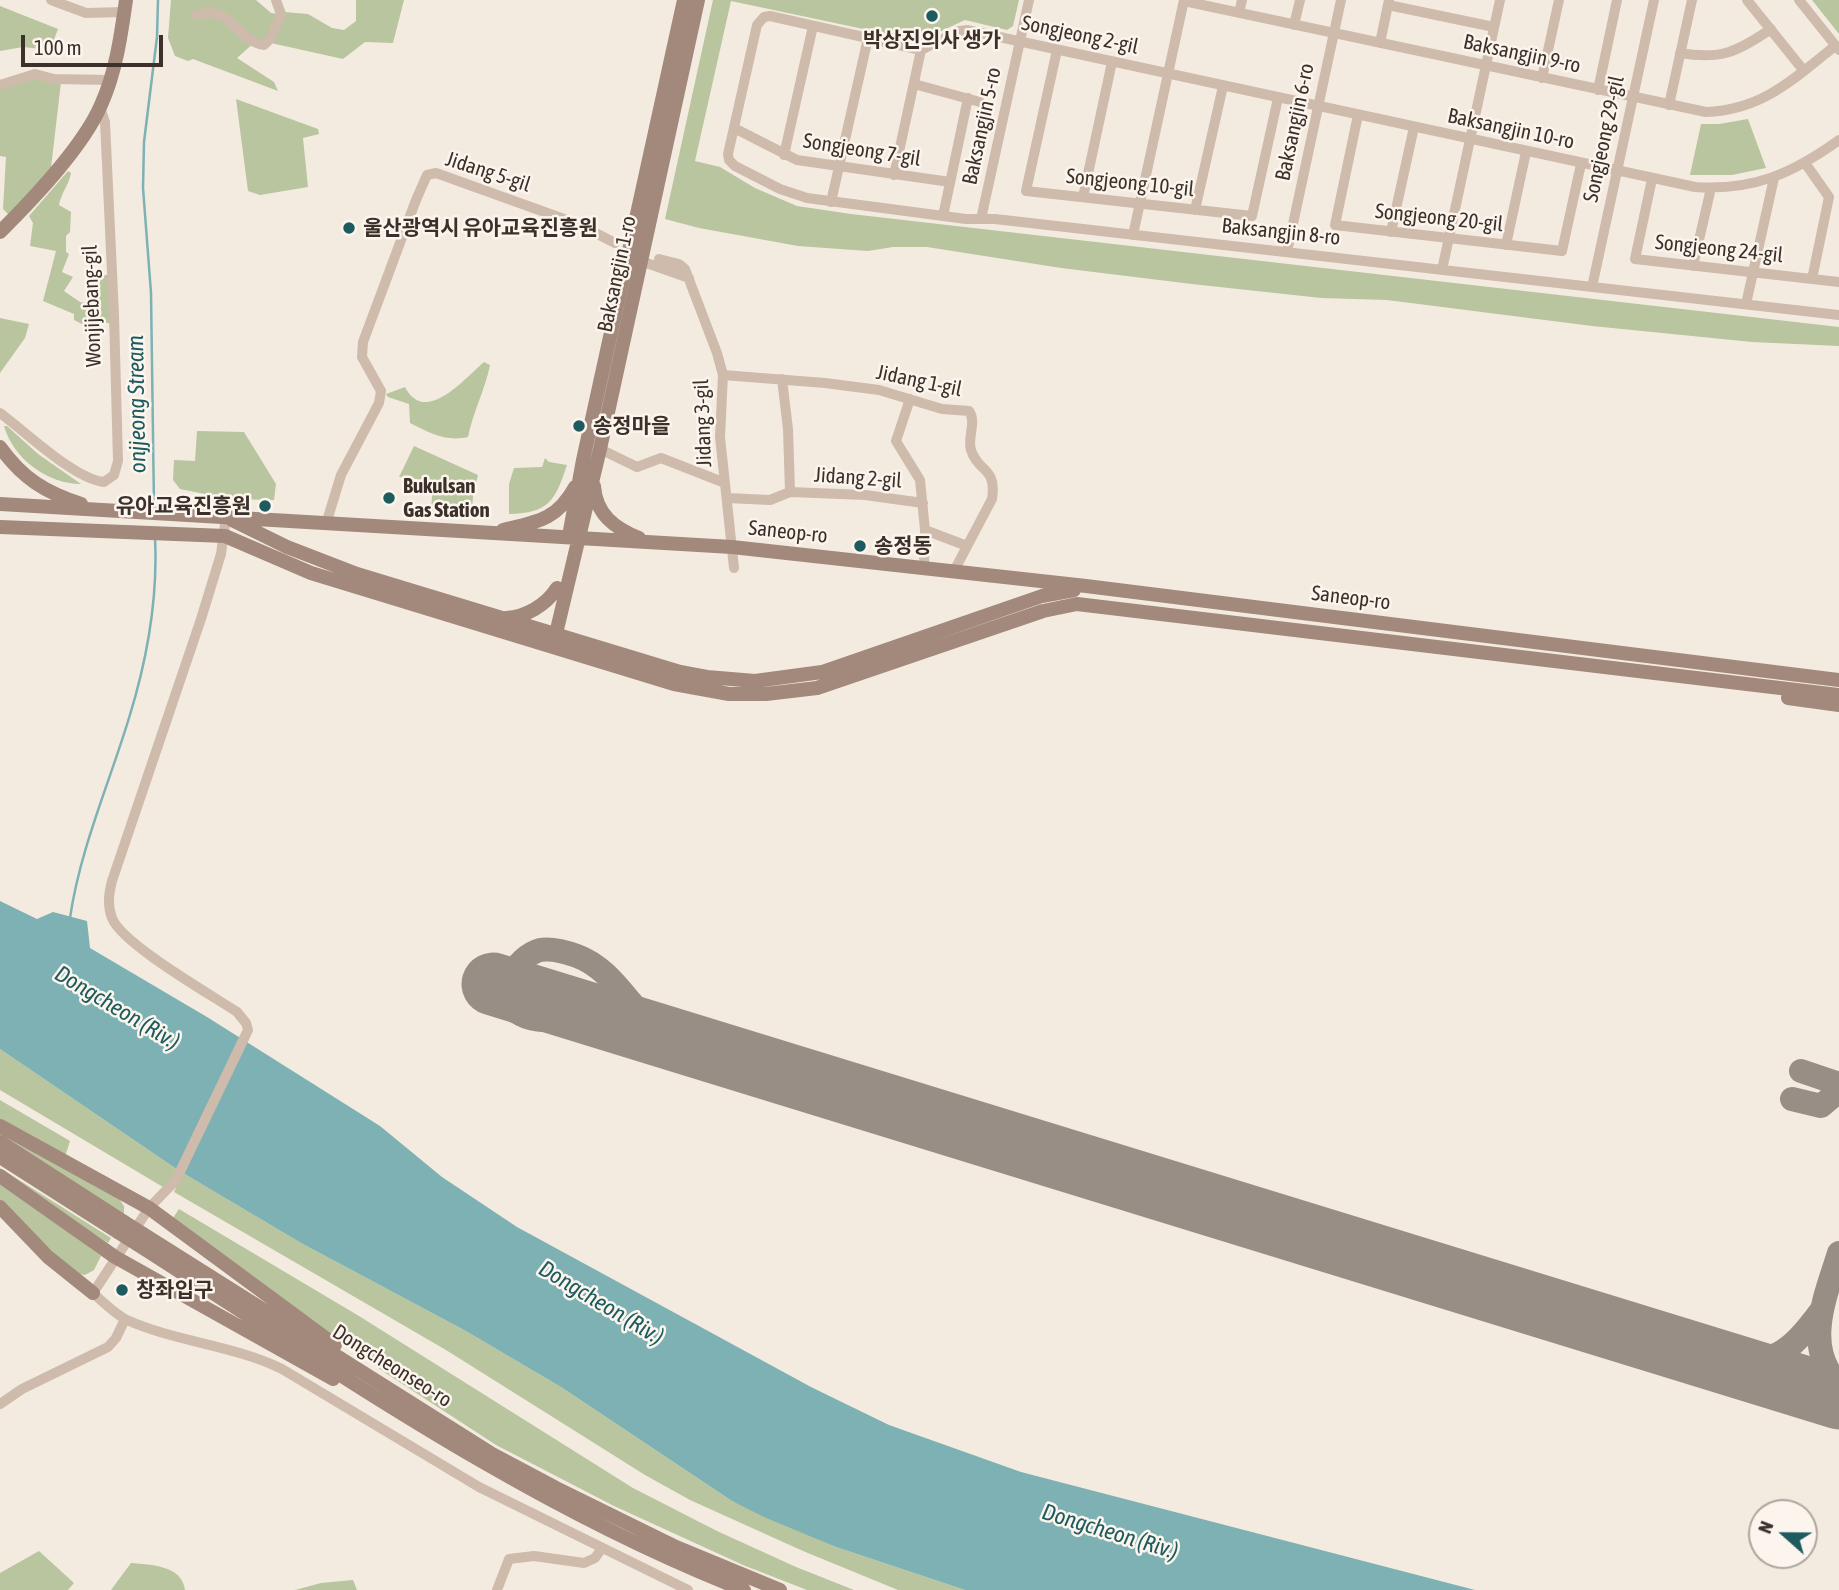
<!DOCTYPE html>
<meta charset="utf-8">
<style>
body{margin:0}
#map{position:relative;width:1839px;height:1590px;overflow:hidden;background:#f4ebe0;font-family:"Asap Condensed",sans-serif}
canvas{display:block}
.north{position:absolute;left:1748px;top:1499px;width:70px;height:70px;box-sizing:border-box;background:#fbf5ed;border:2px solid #aea69f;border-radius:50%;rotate:291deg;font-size:19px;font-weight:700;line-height:28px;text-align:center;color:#3b302a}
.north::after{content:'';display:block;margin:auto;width:24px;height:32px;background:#1d5b5f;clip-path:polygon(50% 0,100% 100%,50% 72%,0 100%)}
.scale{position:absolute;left:21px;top:35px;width:142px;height:32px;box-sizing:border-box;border:4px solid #3b302a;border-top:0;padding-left:9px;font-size:21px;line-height:24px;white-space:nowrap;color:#3b302a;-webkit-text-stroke:5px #fbf5ed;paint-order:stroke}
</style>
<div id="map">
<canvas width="1839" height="1590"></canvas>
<div class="north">N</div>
<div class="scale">100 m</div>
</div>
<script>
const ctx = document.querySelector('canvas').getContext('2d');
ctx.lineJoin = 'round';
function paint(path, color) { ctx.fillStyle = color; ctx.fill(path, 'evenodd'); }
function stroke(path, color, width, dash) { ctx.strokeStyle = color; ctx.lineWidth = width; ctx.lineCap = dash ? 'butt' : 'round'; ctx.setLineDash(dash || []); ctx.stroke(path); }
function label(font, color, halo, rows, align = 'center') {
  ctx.font = font + ' "Asap Condensed","Noto Sans KR",sans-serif'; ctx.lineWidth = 5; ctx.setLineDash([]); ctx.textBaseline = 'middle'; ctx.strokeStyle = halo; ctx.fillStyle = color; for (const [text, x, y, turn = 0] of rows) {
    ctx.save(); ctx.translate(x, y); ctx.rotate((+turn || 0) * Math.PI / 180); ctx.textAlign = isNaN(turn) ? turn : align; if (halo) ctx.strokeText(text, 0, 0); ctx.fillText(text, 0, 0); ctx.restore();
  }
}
paint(new Path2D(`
 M 171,0 L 256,0 L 271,13 L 279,14 L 267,40 L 256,41 L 237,58 L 274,82 L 278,91 L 193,59 L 188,61 L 175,56 L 168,38 Z
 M 356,0 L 404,0 L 393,43 L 365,42 L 343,59 L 271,43 L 284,12 L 308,14 L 332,28 L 344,30 L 356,21 Z
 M 713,0 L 1019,0 L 1013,26 L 1007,30 L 965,20 L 920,41 L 731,1 L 695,161 L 720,167 L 755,188 L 797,206 L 851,214 L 1839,327 L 1839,346 L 1752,342 L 1592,326 L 1387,300 L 1321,298 L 1192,284 L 1061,268 L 927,247 L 893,247 L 868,251 L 798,246 L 699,228 L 665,219 Z
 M 1812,0 L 1839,0 L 1839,34 Z
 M 0,6 L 58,29 L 50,50 L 23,47 L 0,51 Z
 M 30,76 L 61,82 L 51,168 L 10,216 L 3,209 L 6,157 L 0,156 L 0,88 Z
 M 236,99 L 318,129 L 319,134 L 303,138 L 308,187 L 260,195 L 248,191 Z
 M 1748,119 L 1766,168 L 1732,175 L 1690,175 L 1701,124 L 1719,124 Z
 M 68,171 L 71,173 C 69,185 61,193 59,205 L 71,212 L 70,232 L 66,236 L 66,252 L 69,254 L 62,272 L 73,277 L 64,291 L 80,302 L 93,305 L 98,290 L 93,284 L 97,275 L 110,275 L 111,323 L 96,323 L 92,329 L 74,320 L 74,314 L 43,301 L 56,251 L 30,246 L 33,223 L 29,216 Z
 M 0,318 L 29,324 L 25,338 L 0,373 Z
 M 484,362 L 490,365 C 485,390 473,412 468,437 C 446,442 430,433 410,423 L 409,404 L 388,397 L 386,394 L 405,387 C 425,426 464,379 484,362 Z
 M 4,426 L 7,426 L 38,454 L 81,484 C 47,484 13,458 4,426 Z
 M 197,431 L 244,432 L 276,484 L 274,500 L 230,499 L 180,489 L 173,480 L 174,460 L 195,461 Z
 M 414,446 L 478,475 L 473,495 L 472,514 L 431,511 L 433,481 L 399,477 Z
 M 545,458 L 549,462 L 567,465 C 555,501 549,513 509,514 L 509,484 L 514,468 L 542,467 Z
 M 0,1049 L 178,1170 L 301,1243 L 464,1330 L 561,1387 L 732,1501 L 836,1547 L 965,1590 L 898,1590 L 803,1551 L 690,1500 L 645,1475 L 446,1350 L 174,1192 L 178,1183 L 171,1179 L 163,1187 L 0,1090 Z
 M 0,1100 L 70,1141 L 65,1157 L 0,1122 Z
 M 0,1130 L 118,1197 L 124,1206 L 124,1215 L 0,1136 Z
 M 0,1168 L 111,1238 L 108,1243 L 0,1172 Z
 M 0,1182 L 101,1256 L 94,1270 L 85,1275 L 74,1273 L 0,1200 Z
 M 179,1209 L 359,1316 L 633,1488 L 717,1531 L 796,1567 L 854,1590 L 807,1590 L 743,1565 L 614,1506 L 496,1445 L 384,1372 L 173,1218 Z
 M 39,1551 L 74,1583 L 68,1590 L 0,1590 L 0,1573 Z
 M 131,1563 C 151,1565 182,1565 185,1590 L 111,1590 Z
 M 353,1580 L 357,1590 L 295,1590 L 321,1583 Z`), '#b8c59f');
paint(new Path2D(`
 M 0,901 L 37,919 L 53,912 L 87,921 L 90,948 L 207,1017 L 380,1126 L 442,1177 L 517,1227 L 811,1387 L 889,1425 L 1021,1472 L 1475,1590 L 965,1590 L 836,1547 L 764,1517 L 732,1501 L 561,1387 L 464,1330 L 301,1243 L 178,1170 L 0,1049 Z`), '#7db1b3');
stroke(new Path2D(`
 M 154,506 L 151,293 L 143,188 L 144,142 L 157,37 L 158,0
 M 70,918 C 80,849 109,784 129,718 C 147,660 158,598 155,538`), '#7db1b3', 2.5);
stroke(new Path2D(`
 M 627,1026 C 612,1024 596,1021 580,1020 C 559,1018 536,1025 517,1012 C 493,995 517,956 540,950 C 551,948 566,952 577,956 C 615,970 631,1012 663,1034 C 670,1038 680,1041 687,1044
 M 1801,1071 L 1839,1084
 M 1792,1099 L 1821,1106 L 1839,1091
 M 1839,1253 C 1826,1295 1802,1348 1839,1384
 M 1718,1361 C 1773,1366 1789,1354 1821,1311`), '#988e85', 24);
stroke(new Path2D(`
 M 493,984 L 1839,1398`), '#988e85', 63);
stroke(new Path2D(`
 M 51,0 L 86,13 L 124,12
 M 1747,0 L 1804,71
 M 1799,0 L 1839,50
 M 1184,1 L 1706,112 C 1762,110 1794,79 1835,46
 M 1388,5 L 1494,27
 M 1239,13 L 1242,0
 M 196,15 C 232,3 235,41 264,45 L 271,38 L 281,14 L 276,0
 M 1294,25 L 1300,0
 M 1380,43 L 1389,0
 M 1057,50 L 1026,191 L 1252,216 L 1278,98
 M 1680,53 C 1721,60 1737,52 1771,29
 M 1542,78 L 1559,0
 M 914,84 L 980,102
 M 0,85 L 35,74 L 54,79 L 110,80
 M 1598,90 L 1617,0
 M 1669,105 L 1692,0
 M 1358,115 L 1335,225 L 1562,251 L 1581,164
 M 734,128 L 797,160 L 950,182
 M 1839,140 C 1793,173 1754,191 1695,187 L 967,30 L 959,31 L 921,50 L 770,16 L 764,17 L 757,25 L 728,154 L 729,160 L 735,166 L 780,189 L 807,198 L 966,219 L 995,219 L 1839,315
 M 784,155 L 813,26
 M 1805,163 L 1829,197 L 1812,279
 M 894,175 L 921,50
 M 1652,179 L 1635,259 L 1839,282
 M 1083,197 L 1112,62
 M 831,202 L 868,38
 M 1195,210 L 1223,86
 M 943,216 L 968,98
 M 981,219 L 1029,0
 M 1391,232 L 1414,127
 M 1133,235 L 1184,0
 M 1506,245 L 1526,152
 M 1287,252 L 1341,0
 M 659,259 L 679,264 L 685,269 L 717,353 L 723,375 L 720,437 L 734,568
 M 641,261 L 689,278
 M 1693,266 L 1711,188
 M 1442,270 L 1500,0
 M 1592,287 L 1654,0
 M 1746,304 L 1774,178
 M 723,375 L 825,383 L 879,390 L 942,409 L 969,411 C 977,422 967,437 971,450 C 978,473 997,466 992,499 L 954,571
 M 782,379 L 788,429 L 790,492 L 865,495 L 923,503
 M 910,399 L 896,441 L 920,480 L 925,530 L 924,568
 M 0,413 C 26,432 74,479 104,482 L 114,475 L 118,461 L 114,315 L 105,122 L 100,108
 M 600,449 L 637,467 L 661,458 L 725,483
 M 727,498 L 770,500 L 790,492
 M 226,517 L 221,554 L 201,619 L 112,881 C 109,893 107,905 112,918 C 122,944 210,994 237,1012 L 246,1023 L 248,1030 L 176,1180 L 149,1208 L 93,1293 C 103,1302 115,1314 127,1320 C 176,1342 233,1345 282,1369 L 479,1487 L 688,1590
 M 326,524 L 341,475 L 379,403 L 381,391 L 362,357 L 363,342 L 416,200 L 427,175 L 436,173 L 578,224 L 615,243
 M 925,530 L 967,546
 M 0,1404 L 22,1389 L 108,1347 L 116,1338 L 125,1319
 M 497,1590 L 509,1559 L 534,1556 L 584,1563 L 595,1558 L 602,1548`), '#cebbab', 10);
stroke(new Path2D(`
 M 0,232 C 33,199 83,147 101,105 C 116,72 121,35 126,0
 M 0,447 C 23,479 45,492 81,504
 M 594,486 C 596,514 614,528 639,538
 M 0,504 L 732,547 L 1086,586 L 1839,680
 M 232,520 L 287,547 L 357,574 L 680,672 L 707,677 L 755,681 L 822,672 L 1042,596 L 1074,590
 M 0,527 L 225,536 L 311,573 L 674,684 L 729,694 L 766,694 L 817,688 L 1043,611 L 1077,604 L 1839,695
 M 503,530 C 537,522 557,520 575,487
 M 569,536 L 583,460 L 684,0
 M 506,618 C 526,617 546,605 557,588
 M 554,642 L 600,449 L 698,0
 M 1788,698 L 1839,705
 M 0,1126 L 149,1208 L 335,1345
 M 0,1142 L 124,1222
 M 0,1157 L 118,1232
 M 0,1176 L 115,1257 L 333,1379
 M 0,1207 L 48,1257 L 93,1293
 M 143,1234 L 492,1454 L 556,1488 L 676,1547 L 780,1590
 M 137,1244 C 333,1369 526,1505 744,1590`), '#a2897c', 14);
stroke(new Path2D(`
 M 124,1222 L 143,1234
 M 118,1232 L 137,1244`), '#a2897c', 14);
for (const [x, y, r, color] of [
 [932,16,7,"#1d5b5f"],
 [349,228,7,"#1d5b5f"],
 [579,426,7,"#1d5b5f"],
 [389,498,7,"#1d5b5f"],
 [265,506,7,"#1d5b5f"],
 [860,546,7,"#1d5b5f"],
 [122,1290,7,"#1d5b5f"]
]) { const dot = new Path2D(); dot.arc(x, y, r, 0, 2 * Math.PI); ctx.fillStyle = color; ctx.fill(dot); stroke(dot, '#fbf5ed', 2.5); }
label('21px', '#3b302a', '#fbf5ed', [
 ["Songjeong 2-gil",1080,35,12],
 ["Baksangjin 9-ro",1522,54,12],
 ["Baksangjin 6-ro",1295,122,-78],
 ["Baksangjin 5-ro",982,126,-78],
 ["Baksangjin 10-ro",1511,129,12],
 ["Songjeong 29-gil",1604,139,-78],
 ["Songjeong 7-gil",862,150,9],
 ["Jidang 5-gil",488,172,18],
 ["Songjeong 10-gil",1130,183,6],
 ["Songjeong 20-gil",1439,218,6],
 ["Baksangjin 8-ro",1281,232,6],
 ["Songjeong 24-gil",1719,249,6],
 ["Baksangjin 1-ro",617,274,-78],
 ["Wonjijebang-gil",92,306,-92],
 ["Jidang 1-gil",919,381,12],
 ["Jidang 3-gil",703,423,-92],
 ["Jidang 2-gil",858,478,4],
 ["Saneop-ro",788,532,6],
 ["Saneop-ro",1351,598,7],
 ["Dongcheonseo-ro",392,1366,32]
]);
label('bold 21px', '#3b302a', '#fbf5ed', [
 ["박상진의사 생가",932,40,"center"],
 ["울산광역시 유아교육진흥원",363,228],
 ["송정마을",593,426],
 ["Bukulsan",403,486],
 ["Gas Station",403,510],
 ["유아교육진흥원",251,506,"right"],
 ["송정동",874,546],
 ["창좌입구",136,1290]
], 'left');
label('italic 23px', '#1d5b5f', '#fbf5ed', [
 ["onjjeong Stream",137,404,-91],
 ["Dongcheon (Riv.)",117,1008,31],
 ["Dongcheon (Riv.)",601,1303,31],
 ["Dongcheon (Riv.)",1110,1532,17]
]);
</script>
